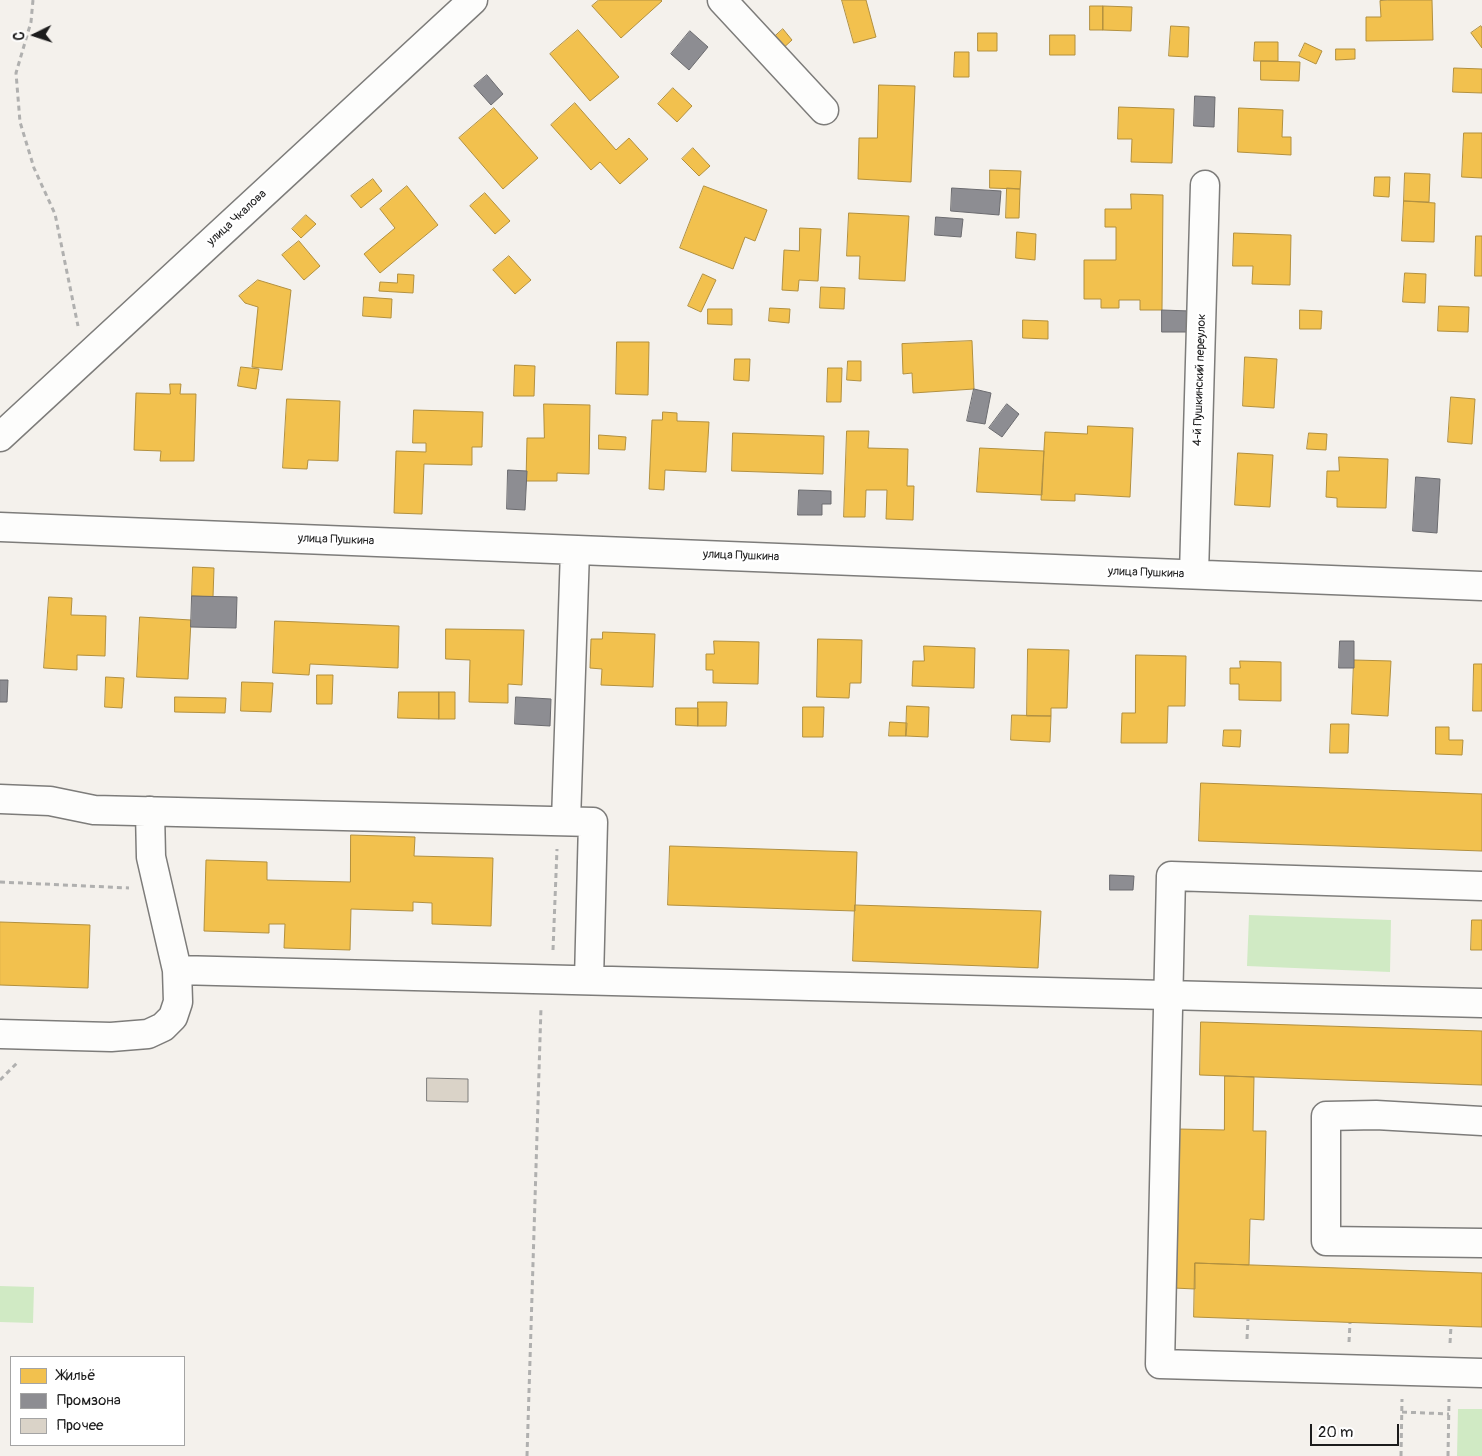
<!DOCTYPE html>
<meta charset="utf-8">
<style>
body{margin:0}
#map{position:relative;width:1482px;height:1456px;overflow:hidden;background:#f4f1ec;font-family:Pangolin,sans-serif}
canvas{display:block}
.legend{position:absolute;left:10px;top:1356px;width:175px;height:90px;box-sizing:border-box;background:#fff;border:1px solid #a4a4a4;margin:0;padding:6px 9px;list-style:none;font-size:15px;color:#1c1c1c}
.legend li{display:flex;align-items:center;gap:10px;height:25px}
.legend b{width:25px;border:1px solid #a4a4a4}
.north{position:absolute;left:10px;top:10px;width:50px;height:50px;-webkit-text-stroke:4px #fff;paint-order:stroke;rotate:266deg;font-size:14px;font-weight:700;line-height:20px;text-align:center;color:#1c1c1c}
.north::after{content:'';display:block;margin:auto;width:18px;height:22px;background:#1c1c1c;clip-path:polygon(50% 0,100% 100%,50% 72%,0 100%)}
.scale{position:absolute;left:1310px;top:1424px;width:89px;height:22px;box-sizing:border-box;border:2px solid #1c1c1c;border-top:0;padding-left:6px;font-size:15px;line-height:18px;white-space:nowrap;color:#1c1c1c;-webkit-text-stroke:4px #fff;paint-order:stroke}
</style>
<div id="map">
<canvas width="1482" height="1456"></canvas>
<ul class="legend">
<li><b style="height:14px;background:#f2c14e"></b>Жильё</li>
<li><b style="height:14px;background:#8d8d92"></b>Промзона</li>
<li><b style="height:14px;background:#dad3c8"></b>Прочее</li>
</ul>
<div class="north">С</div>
<div class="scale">20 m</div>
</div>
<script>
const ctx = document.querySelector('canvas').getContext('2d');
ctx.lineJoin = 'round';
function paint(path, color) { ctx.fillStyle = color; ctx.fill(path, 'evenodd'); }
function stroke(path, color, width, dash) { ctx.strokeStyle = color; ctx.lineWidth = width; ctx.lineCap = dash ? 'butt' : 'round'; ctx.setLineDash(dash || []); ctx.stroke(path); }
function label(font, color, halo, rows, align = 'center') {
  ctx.font = font + ' Pangolin,sans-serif'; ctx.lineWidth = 5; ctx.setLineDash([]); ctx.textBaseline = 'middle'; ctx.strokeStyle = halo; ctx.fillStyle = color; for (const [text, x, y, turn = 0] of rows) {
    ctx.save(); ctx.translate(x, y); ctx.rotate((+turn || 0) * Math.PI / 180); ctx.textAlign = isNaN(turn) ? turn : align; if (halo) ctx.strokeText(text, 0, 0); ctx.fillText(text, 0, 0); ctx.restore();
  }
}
paint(new Path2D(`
 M 1249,915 L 1391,920 L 1390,972 L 1247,966 Z
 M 0,1286 L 34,1287 L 33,1323 L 0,1322 Z
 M 1458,1409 L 1482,1409 L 1482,1456 L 1457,1456 Z`), '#d0eac4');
const homes = new Path2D(`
 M 599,0 L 661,0 L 662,1 L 621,38 L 592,6 Z
 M 842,0 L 866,0 L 876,37 L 854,43 Z
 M 1388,0 L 1432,0 L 1433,40 L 1366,41 L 1366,17 L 1381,17 L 1380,1 Z
 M 1090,6 L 1103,6 L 1103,30 L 1090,30 Z
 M 1103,6 L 1132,7 L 1131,31 L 1103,30 Z
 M 1171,26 L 1189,27 L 1188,57 L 1169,56 Z
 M 1481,26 L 1482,28 L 1482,48 L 1471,33 Z
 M 783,29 L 792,40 L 780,51 L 771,40 Z
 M 578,30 L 619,77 L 590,101 L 550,54 Z
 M 978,33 L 997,33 L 997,51 L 978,51 Z
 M 1050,35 L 1075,35 L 1075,55 L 1050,55 Z
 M 1255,42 L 1278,42 L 1278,61 L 1254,61 Z
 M 1305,43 L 1322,51 L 1316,64 L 1299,56 Z
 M 1336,49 L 1355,49 L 1355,59 L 1336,60 Z
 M 955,52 L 969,52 L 969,77 L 954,77 Z
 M 1261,61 L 1300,62 L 1299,81 L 1261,80 Z
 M 1454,68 L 1482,69 L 1482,93 L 1453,92 Z
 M 879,85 L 915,86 L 911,182 L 858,179 L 859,138 L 877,138 Z
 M 673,88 L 692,106 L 677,122 L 658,104 Z
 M 575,103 L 616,150 L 629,138 L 648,159 L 620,184 L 600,162 L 591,170 L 551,125 Z
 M 1119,107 L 1174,109 L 1172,163 L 1131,162 L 1132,139 L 1118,139 Z
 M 494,108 L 538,158 L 503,189 L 459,138 Z
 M 1239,108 L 1283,110 L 1282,137 L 1291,137 L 1291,155 L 1238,152 Z
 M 1464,133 L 1482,133 L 1482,178 L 1462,177 Z
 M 693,148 L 710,166 L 699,176 L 682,159 Z
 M 990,170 L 1021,171 L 1020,189 L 990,188 Z
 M 1405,173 L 1430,174 L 1429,202 L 1404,201 Z
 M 1375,177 L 1390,177 L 1389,197 L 1374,196 Z
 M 373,179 L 382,191 L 361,208 L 351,196 Z
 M 407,186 L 438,225 L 380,273 L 364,254 L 395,228 L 380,209 Z
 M 704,186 L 767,210 L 755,241 L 745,237 L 733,269 L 680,248 Z
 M 1007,188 L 1020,189 L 1019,218 L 1006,218 Z
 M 485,193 L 510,221 L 495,234 L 470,206 Z
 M 1131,194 L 1163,195 L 1162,310 L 1140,310 L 1140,300 L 1119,300 L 1119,308 L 1101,308 L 1101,299 L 1084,299 L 1084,260 L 1116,260 L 1116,227 L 1105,227 L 1105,209 L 1131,209 Z
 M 1404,201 L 1435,203 L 1434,242 L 1402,241 Z
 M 849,213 L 909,216 L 905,281 L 859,279 L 860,256 L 847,256 Z
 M 306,215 L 316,224 L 301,238 L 292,229 Z
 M 800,228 L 821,229 L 818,281 L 799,280 L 798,291 L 782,290 L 784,250 L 799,251 Z
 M 1017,232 L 1036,234 L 1035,260 L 1016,258 Z
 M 1234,233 L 1291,235 L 1290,285 L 1252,284 L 1253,266 L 1233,266 Z
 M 1476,236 L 1482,236 L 1482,276 L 1475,276 Z
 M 299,241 L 320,266 L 304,280 L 282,255 Z
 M 509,256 L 531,280 L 515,294 L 493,270 Z
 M 1405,273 L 1426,274 L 1425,303 L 1403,302 Z
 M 398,274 L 414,275 L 413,293 L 379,291 L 380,282 L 397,283 Z
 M 703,274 L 716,280 L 701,312 L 688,306 Z
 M 258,280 L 291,290 L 282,370 L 252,367 L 258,307 L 245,303 L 239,296 Z
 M 821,287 L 845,288 L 844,309 L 820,308 Z
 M 364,297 L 392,299 L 391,318 L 363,316 Z
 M 1439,306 L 1469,307 L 1468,332 L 1438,331 Z
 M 770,308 L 790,309 L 789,323 L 769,321 Z
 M 708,309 L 732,309 L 732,325 L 708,324 Z
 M 1300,310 L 1322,311 L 1321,329 L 1300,329 Z
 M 1023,320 L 1048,321 L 1048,339 L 1023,338 Z
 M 972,341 L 974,389 L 913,393 L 912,373 L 903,374 L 902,344 Z
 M 617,342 L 649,342 L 648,395 L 616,394 Z
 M 1245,357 L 1277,359 L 1274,408 L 1243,406 Z
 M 735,359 L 750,359 L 749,381 L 734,380 Z
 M 848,361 L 861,361 L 861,381 L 847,380 Z
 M 515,365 L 535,366 L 534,396 L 514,396 Z
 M 241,367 L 259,369 L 256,389 L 238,386 Z
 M 828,368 L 842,368 L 841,402 L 827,402 Z
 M 170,384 L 181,384 L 180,394 L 196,394 L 194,461 L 160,461 L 161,451 L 134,450 L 136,393 L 170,394 Z
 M 1451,397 L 1475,399 L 1472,444 L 1448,442 Z
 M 287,399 L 340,401 L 338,461 L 308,460 L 307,469 L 283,468 Z
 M 544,404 L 590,405 L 589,474 L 557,473 L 557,481 L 526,481 L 527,438 L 544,438 Z
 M 414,410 L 483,412 L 482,447 L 472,447 L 472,465 L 424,464 L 422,514 L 394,513 L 396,451 L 426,452 L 426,443 L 413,443 Z
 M 663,412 L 677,413 L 677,421 L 709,422 L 706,472 L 665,470 L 664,490 L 649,489 L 652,420 L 662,420 Z
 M 1088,426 L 1133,428 L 1130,497 L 1075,494 L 1075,501 L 1041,500 L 1045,432 L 1087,434 Z
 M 847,431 L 869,431 L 868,448 L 908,449 L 907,486 L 914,486 L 913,520 L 886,519 L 887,490 L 866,490 L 865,517 L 844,517 Z
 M 733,433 L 824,436 L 823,474 L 732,471 Z
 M 1309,433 L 1327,434 L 1326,450 L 1307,449 Z
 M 599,435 L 626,437 L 625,450 L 599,449 Z
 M 980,448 L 1044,451 L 1042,495 L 977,492 Z
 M 1238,453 L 1273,455 L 1270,507 L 1235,505 Z
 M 1339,457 L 1388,459 L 1386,508 L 1337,507 L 1337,498 L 1326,497 L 1327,471 L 1339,471 Z
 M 193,567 L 214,568 L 213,597 L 192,596 Z
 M 49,597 L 72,598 L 71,615 L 106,616 L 105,656 L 77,655 L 77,670 L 44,668 Z
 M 140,617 L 191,620 L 188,679 L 137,677 Z
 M 275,621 L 399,626 L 398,668 L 310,664 L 309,675 L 273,673 Z
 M 446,629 L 524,630 L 522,685 L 508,684 L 508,703 L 469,702 L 470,660 L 446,659 Z
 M 603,632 L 655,634 L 653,687 L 601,685 L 602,669 L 590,668 L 591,639 L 602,639 Z
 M 818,639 L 862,640 L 861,683 L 850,683 L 849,698 L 817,697 Z
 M 714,641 L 759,642 L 758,684 L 713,683 L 713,670 L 706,670 L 706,654 L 714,654 Z
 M 924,646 L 975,648 L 974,688 L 912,686 L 913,661 L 924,661 Z
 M 1028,649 L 1069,650 L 1067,708 L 1051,708 L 1051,716 L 1027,716 Z
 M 1136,655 L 1186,656 L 1185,706 L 1168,706 L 1167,743 L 1121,743 L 1122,713 L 1135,713 Z
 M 1354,660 L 1391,661 L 1388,716 L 1352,714 Z
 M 1240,661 L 1281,662 L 1281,701 L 1239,700 L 1239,684 L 1230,684 L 1230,668 L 1240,668 Z
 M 1474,664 L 1482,664 L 1482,711 L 1473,711 Z
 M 317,675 L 333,675 L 332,704 L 317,704 Z
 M 106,677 L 124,678 L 122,708 L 105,707 Z
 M 242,682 L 273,683 L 271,712 L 241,711 Z
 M 399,692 L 439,692 L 439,719 L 398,718 Z
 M 439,692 L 455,692 L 455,719 L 439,719 Z
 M 175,697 L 226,698 L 225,713 L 175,712 Z
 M 698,702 L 727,702 L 726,726 L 698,726 Z
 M 907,706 L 929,707 L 928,737 L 906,736 Z
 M 803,707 L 824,707 L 823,737 L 803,737 Z
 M 676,708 L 698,708 L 698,726 L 676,725 Z
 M 1012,715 L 1051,716 L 1050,742 L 1011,740 Z
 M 890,722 L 907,723 L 906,736 L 889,736 Z
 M 1331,724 L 1349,724 L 1348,753 L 1330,753 Z
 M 1436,727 L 1449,727 L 1449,740 L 1463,740 L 1462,755 L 1436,754 Z
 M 1224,730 L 1241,730 L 1240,747 L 1223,746 Z
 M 1201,783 L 1482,794 L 1482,851 L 1199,841 Z
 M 351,835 L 415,837 L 414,856 L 493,858 L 491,926 L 432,924 L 432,903 L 413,902 L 413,911 L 351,909 L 350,950 L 284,948 L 285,924 L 269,924 L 269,933 L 204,931 L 206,860 L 267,862 L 267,880 L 350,882 Z
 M 670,846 L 857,852 L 855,911 L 668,905 Z
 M 855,905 L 1041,911 L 1038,968 L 853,961 Z
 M 1472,920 L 1482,920 L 1482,950 L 1471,950 Z
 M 0,922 L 90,925 L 88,988 L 0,985 Z
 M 1201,1022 L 1482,1031 L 1482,1085 L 1200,1075 Z
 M 1225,1076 L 1254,1077 L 1253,1131 L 1266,1131 L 1264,1220 L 1250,1219 L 1249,1265 L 1195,1263 L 1195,1289 L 1174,1288 L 1178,1129 L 1224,1130 Z
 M 1195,1263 L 1482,1273 L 1482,1327 L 1194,1317 Z`);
paint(homes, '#f2c14e');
stroke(homes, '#b2903f', 1);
const industry = new Path2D(`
 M 690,31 L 708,47 L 689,70 L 671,54 Z
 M 487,75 L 503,94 L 491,105 L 474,86 Z
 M 1195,96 L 1215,97 L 1214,127 L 1194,126 Z
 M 952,188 L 1001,191 L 999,215 L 951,211 Z
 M 936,217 L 963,219 L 961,237 L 935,235 Z
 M 1162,310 L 1190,311 L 1189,332 L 1162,332 Z
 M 974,389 L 991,393 L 985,424 L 967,421 Z
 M 1007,404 L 1019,414 L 1002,437 L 989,428 Z
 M 508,470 L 527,471 L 525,510 L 507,509 Z
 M 1416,477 L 1440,479 L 1437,533 L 1413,531 Z
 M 799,490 L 831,491 L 831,504 L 822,504 L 822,515 L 798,515 Z
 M 192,596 L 237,597 L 236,628 L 191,627 Z
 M 1340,641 L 1354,641 L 1354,668 L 1339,668 Z
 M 0,680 L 8,680 L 7,702 L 0,702 Z
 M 516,697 L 551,699 L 550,726 L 515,724 Z
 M 1110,875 L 1134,876 L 1133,890 L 1110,890 Z`);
paint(industry, '#8d8d92');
stroke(industry, '#6b6b6f', 1);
const building = new Path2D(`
 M 427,1078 L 468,1079 L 468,1102 L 427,1101 Z`);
paint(building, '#dad3c8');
stroke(building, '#7d7c7a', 1);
const minor = new Path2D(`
 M 722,0 L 824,110
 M 0,437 L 473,0
 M 0,527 L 1482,586
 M 1194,574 L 1205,185
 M 0,799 L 50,801 L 94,810 L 593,822 L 589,980
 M 150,811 L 151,857 L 177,970 L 1482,1003
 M 566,821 L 575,550
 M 1482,886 L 1171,876 L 1160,1364 L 1482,1373
 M 0,1034 L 111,1037 L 148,1034 L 163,1027 L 173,1017 L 178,1002 L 177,970
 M 1482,1121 L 1376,1115 L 1326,1116 L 1326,1241 L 1482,1243`);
stroke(minor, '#7d7c7a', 31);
stroke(new Path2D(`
 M 33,0 L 31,22 L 16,73 L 20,122 L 34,168 L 55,214 L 78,326
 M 0,882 L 129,888
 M 553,950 L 557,849
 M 0,1080 L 17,1063
 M 1247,1339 L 1248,1319
 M 1349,1342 L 1350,1323
 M 1450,1343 L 1451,1326
 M 1402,1412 L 1449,1414
 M 527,1456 L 541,1007
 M 1401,1456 L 1402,1399
 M 1448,1456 L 1449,1399`), '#b0b0af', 3, [5, 4]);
stroke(minor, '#fdfdfc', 28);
label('12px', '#1c1c1c', '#fff', [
 ["улица Чкалова",237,218,-43],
 ["4-й Пушкинский переулок",1200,380,-88],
 ["улица Пушкина",336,540,2],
 ["улица Пушкина",741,556,2],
 ["улица Пушкина",1146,573,2]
]);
</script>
